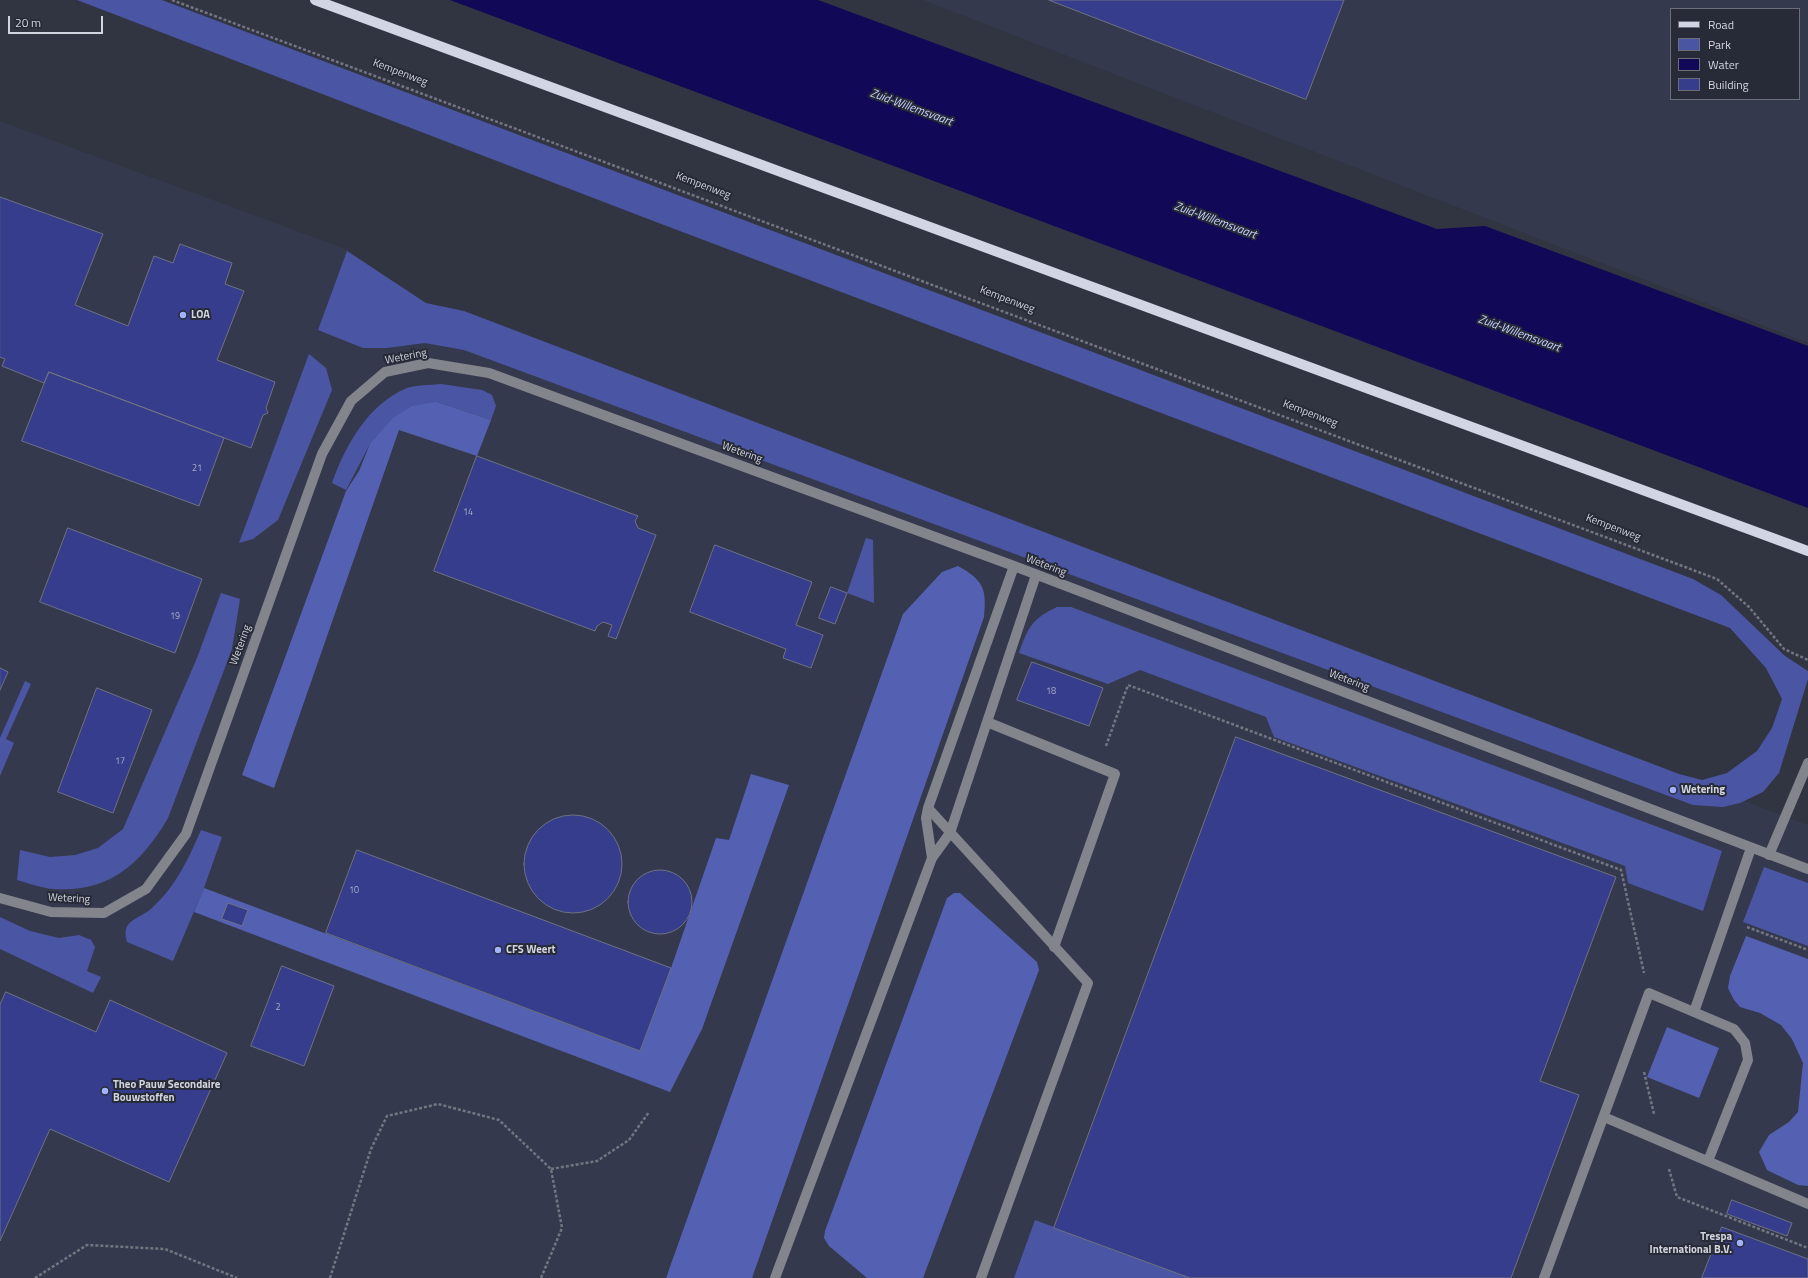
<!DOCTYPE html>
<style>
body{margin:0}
#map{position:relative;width:1808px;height:1278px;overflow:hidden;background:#313441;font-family:"Titillium Web",sans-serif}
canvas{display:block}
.legend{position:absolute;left:1670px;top:8px;width:130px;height:92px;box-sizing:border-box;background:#272a37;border:1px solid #6b6e79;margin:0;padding:5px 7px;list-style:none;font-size:12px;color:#d2d5dd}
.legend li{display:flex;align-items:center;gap:8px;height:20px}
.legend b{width:20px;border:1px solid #6b6e79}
.scale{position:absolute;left:8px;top:16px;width:95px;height:18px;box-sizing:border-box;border:2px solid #d2d5dd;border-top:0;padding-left:5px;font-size:12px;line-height:14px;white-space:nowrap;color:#d2d5dd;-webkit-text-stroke:3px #272a37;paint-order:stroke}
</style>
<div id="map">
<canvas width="1808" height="1278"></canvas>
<ul class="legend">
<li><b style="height:5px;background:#d1d5e4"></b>Road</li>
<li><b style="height:11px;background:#4a56a4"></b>Park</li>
<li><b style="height:11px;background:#110857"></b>Water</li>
<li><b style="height:11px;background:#353d8c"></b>Building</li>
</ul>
<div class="scale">20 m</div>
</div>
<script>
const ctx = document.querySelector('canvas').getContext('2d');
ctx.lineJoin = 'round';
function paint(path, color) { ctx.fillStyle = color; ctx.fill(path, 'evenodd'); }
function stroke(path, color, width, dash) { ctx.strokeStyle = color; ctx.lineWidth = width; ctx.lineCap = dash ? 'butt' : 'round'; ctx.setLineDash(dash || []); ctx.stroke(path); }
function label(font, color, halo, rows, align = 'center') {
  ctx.font = font + ' "Titillium Web",sans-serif'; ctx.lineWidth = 4; ctx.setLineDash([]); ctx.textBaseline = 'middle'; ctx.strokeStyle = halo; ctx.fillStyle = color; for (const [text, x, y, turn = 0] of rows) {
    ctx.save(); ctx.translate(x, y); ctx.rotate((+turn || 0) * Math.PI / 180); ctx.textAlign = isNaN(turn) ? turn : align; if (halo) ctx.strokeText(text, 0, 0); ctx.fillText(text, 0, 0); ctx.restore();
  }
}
paint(new Path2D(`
 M 923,0 L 1808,0 L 1808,343 ZM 1671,9 L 1799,9 L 1799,99 L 1671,99 Z
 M 0,121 L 348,250 L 425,305 L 1808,825 L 1808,1278 L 0,1278 Z`), '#35394d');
paint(new Path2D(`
 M 77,0 L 162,0 L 1693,579 L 1721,595 L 1785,656 L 1808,671 L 1808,679 L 1779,773 L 1763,792 L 1740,803 L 1723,807 L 1693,805 L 464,350 L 425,343 L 387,348 L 363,348 L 318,330 L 347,251 L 426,303 L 464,311 L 1679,774 L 1702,780 L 1727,773 L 1757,751 L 1772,728 L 1782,699 L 1766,668 L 1730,628 L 656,222 Z
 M 309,354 L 326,368 L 332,390 L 278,520 L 253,539 L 239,543 Z
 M 441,384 L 482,390 L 492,395 L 496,406 L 491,420 L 437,402 L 370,444 L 346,490 L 332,483 C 345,446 368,404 407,388 C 416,385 430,385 441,384 Z
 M 866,538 L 873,540 L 874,603 L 847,593 Z
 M 221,593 L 240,599 L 232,649 L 168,818 C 141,864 109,893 53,889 C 41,888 28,883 17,880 L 20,850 L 50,857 L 75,855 L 98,848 L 123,829 L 197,658 Z
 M 1057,607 L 1071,607 L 1722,851 L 1703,911 L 1628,883 L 1625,866 L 1274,737 L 1266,717 L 1140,670 L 1108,684 L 1019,653 C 1028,627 1032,619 1057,607 Z
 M 25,681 L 31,684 L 6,739 L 14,743 L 0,776 L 0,738 Z
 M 201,830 L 222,837 L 204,888 L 173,961 L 127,942 C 120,919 139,920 152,908 C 176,886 188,860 201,830 Z
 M 1764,867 L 1808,883 L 1808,946 L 1743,922 Z
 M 0,917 L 30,931 L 59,938 L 79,935 L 91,940 L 95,947 L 87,971 L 101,977 L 93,993 L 0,949 Z
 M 1035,1220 L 1191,1278 L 1014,1278 Z`), '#4a56a4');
paint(new Path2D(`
 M 437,402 L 491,420 L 477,456 L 399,430 L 274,788 L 242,775 L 346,491 L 359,471 L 370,444 L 393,418 L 412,406 Z
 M 958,566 C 983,580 987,588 984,617 L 752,1278 L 666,1278 L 903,614 L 942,572 Z
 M 751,774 L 789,785 L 702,1029 L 670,1092 L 194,912 L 204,888 L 640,1051 L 671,968 L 716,838 L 729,840 Z
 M 954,893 L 960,893 L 1037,962 L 1039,970 L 923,1278 L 867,1278 L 829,1246 L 824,1238 L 825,1231 L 947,898 Z
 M 1746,936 L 1808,959 L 1808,1186 L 1798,1185 L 1767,1170 L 1759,1152 L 1769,1135 L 1789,1122 L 1798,1112 L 1803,1063 L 1792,1039 L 1781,1025 L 1760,1013 L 1740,1007 L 1734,1000 L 1728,988 L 1730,976 Z
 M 1667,1027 L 1719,1048 L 1699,1098 L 1647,1077 Z`), '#5461b3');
paint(new Path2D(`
 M 450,0 L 818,0 L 1437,229 L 1485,226 L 1808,346 L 1808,508 Z`), '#110857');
const building = new Path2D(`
 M 1049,0 L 1344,0 L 1306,99 Z
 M 0,197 L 103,234 L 75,305 L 128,326 L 154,256 L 173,263 L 180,244 L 232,263 L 225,284 L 244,291 L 217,360 L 275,382 L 266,408 L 268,413 L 263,415 L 251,448 L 49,372 L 44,383 L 2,366 L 5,359 L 0,357 Z
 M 49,372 L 224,438 L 199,506 L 22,441 Z
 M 477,456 L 638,516 L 635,521 L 638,528 L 656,535 L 616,639 L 608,636 L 612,625 L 603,622 L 597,626 L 595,631 L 434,571 Z
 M 68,528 L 202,579 L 175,653 L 40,602 Z
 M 715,545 L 812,582 L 796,625 L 823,635 L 811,668 L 783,658 L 786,649 L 690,612 Z
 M 831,587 L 847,593 L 835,624 L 819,618 Z
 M 1032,662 L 1103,688 L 1089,726 L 1017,700 Z
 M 0,668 L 8,672 L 0,690 Z
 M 97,688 L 152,710 L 113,813 L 58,792 Z
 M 1236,737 L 1616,877 L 1540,1081 L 1579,1095 L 1511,1278 L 1190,1278 L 1054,1228 Z
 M524 864a49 49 0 1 1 98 0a49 49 0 1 1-98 0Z
 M 357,850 L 671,968 L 640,1051 L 326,933 Z
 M628 902a32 32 0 1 1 64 0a32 32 0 1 1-64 0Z
 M 228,903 L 248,910 L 242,926 L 222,919 Z
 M 282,966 L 334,986 L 304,1066 L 251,1046 Z
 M 6,992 L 96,1032 L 110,1000 L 227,1053 L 169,1182 L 50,1129 L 0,1241 L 0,1005 Z
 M 1732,1200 L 1792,1223 L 1787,1236 L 1727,1214 Z
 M 1722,1227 L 1808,1259 L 1808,1278 L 1702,1278 Z`);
paint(building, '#353d8c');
stroke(building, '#6e7281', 1);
stroke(new Path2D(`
 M 172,0 L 1717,579 L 1749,607 L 1784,649 L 1808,660
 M 1106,746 L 1128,685 L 1621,870 L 1644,973
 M 1747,927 L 1808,950
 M 1644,1072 L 1654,1114
 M 551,1169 L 597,1161 L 629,1140 L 649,1112
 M 1669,1169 L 1677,1197 L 1808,1248
 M 35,1278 L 87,1245 L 165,1249 L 237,1278
 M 330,1278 L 371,1149 L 387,1116 L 438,1104 L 499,1120 L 551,1169 L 562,1228 L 541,1278`), '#737681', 2.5, [3, 2]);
stroke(new Path2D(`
 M 987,722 L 1115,774 L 1054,947
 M 928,808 L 1088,983 L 981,1278
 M 1769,855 L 1808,763
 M 932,858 L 950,833 L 1036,575
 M 0,898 L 51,912 L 104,913 L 146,889 L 186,834 L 322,454 L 351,401 L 385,372 L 428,363 L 489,373 L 1014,566 L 1808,869
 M 1694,1012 L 1751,848
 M 1604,1117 L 1808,1204
 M 775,1278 L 932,858 L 926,818 L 928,808 L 1014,566
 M 1544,1278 L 1649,993 L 1734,1029 L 1745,1043 L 1748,1060 L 1708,1161`), '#83858c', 10);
stroke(new Path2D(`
 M 315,0 L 1808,551`), '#d1d5e4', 10);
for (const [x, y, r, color] of [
 [183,315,4,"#a2b2fd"],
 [1673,790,4,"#a2b2fd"],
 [498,950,4,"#a2b2fd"],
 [105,1091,4,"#a2b2fd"],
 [1740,1243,4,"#a2b2fd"]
]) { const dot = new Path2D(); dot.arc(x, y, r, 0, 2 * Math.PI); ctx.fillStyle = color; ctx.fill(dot); stroke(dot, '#272a37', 1.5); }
label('9px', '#abafc9', null, [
 ["21",197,469],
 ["14",468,513],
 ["19",175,617],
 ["18",1051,692],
 ["17",120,762],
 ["10",354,891],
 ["2",278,1008]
]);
label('11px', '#d2d5dd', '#272a37', [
 ["Kempenweg",400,73,21],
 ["Kempenweg",703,186,21],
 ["Kempenweg",1007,300,21],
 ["Wetering",406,357,-11],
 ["Kempenweg",1310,414,21],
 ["Wetering",742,453,20],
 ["Kempenweg",1613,528,21],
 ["Wetering",1046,566,21],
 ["Wetering",241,645,-70],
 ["Wetering",1349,681,21],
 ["Wetering",69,899,3]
]);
label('bold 11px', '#d2d5dd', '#272a37', [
 ["LOA",191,315],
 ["Wetering",1681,790],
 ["CFS Weert",506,950],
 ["Theo Pauw Secondaire",113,1085],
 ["Bouwstoffen",113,1098],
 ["Trespa",1732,1237,"right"],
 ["International B.V.",1732,1250,"right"]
], 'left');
label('italic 12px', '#c7d2ff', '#272a37', [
 ["Zuid-Willemsvaart",911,108,20],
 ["Zuid-Willemsvaart",1215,221,20],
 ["Zuid-Willemsvaart",1519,334,20]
]);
</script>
